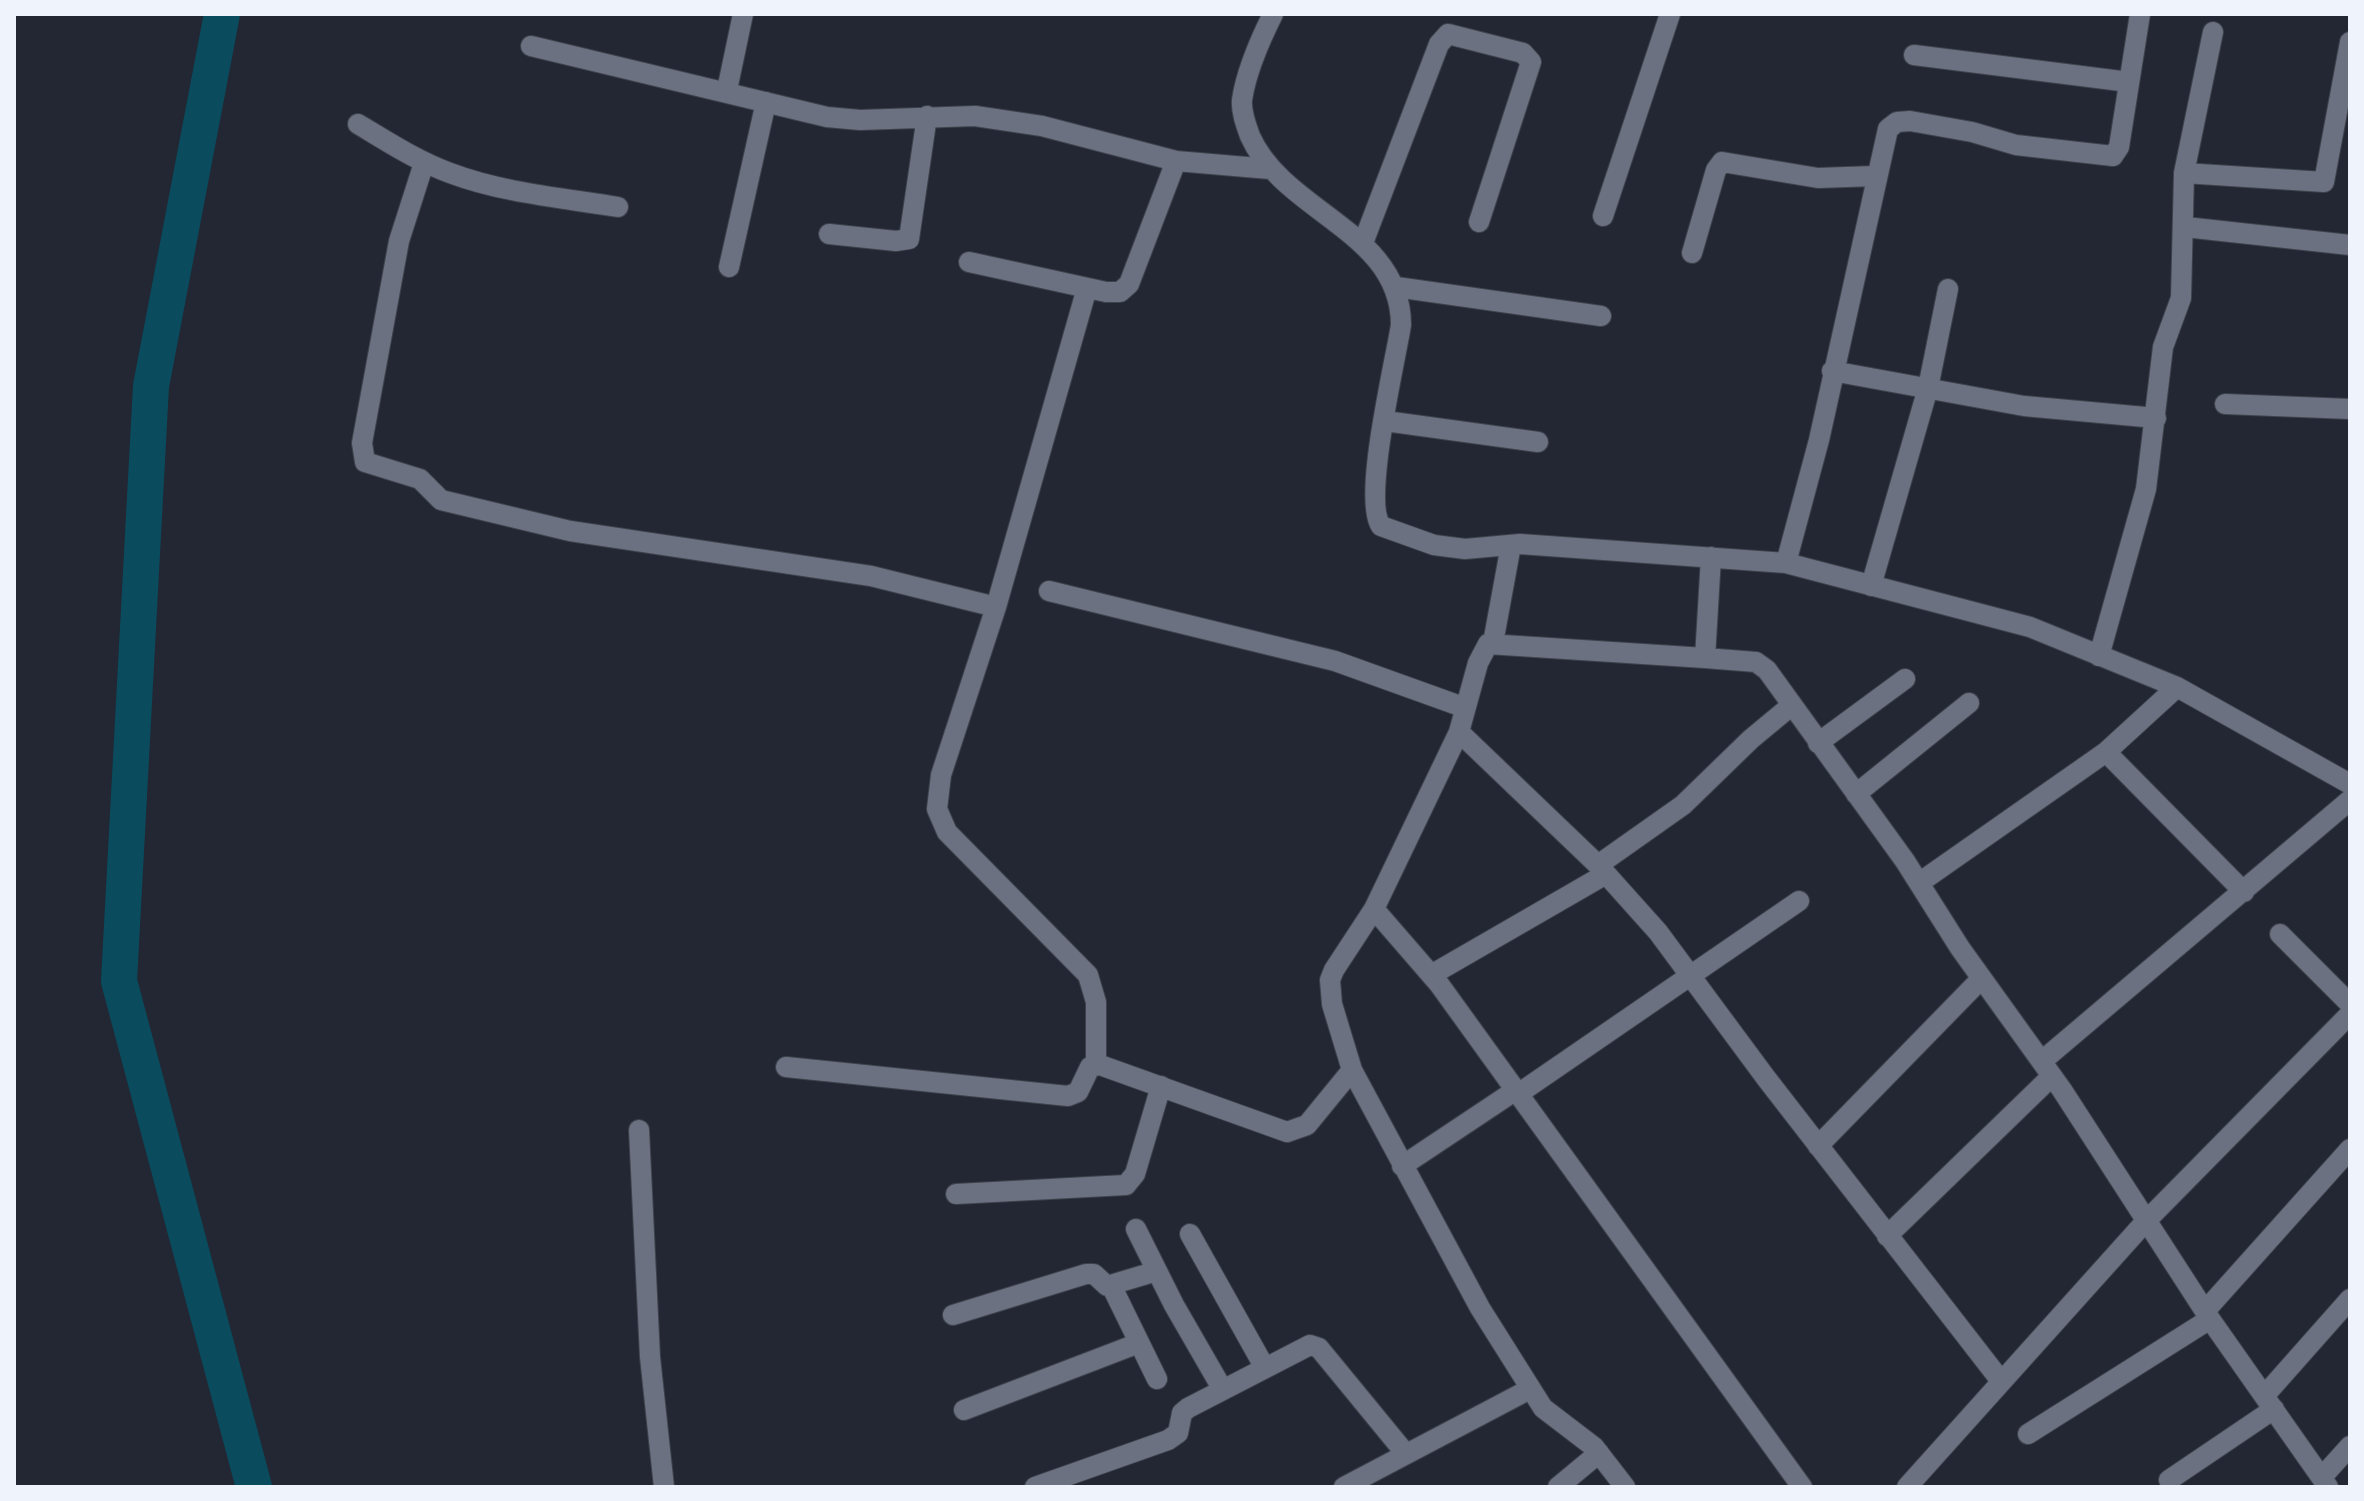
<!DOCTYPE html>
<style>
body{margin:0}
#map{position:relative;width:2364px;height:1501px;overflow:hidden;background:#222733;font-family:"Fira Sans",sans-serif}
canvas{display:block}
.frame{position:absolute;inset:0;border:16px solid #eff3fb;pointer-events:none}
</style>
<div id="map">
<canvas width="2364" height="1501"></canvas>
<div class="frame"></div>
</div>
<script>
const ctx = document.querySelector('canvas').getContext('2d');
ctx.lineJoin = 'round';
function stroke(path, color, width, dash) { ctx.strokeStyle = color; ctx.lineWidth = width; ctx.lineCap = dash ? 'butt' : 'round'; ctx.setLineDash(dash || []); ctx.stroke(path); }
stroke(new Path2D(`
 M 222,14 L 151,386 L 119,981 L 254,1487`), '#0a4c5e', 36);
const minor = new Path2D(`
 M 1273,14 C 1260,40 1246,72 1242,100 C 1241,112 1246,125 1250,136 C 1284,213 1401,231 1401,325 C 1395,363 1362,500 1381,526 L 1434,545 L 1465,549 L 1520,544 L 1786,563 L 1954,607 L 2030,627 L 2177,687 L 2350,784
 M 531,46 L 827,117 L 860,120 L 975,116 L 1042,126 L 1176,161 L 1270,169
 M 1914,55 L 2129,82
 M 727,90 L 743,14
 M 358,124 C 388,142 417,161 450,173 C 503,193 563,198 618,207
 M 424,163 L 399,241 L 362,443 L 365,462 L 420,479 L 441,500 L 570,531 L 871,576 L 996,607
 M 2184,173 L 2324,182 L 2350,42
 M 1603,216 L 1670,14
 M 2185,227 L 2350,245
 M 829,234 L 896,241 L 909,239 L 927,116
 M 1363,243 L 1439,44 L 1448,34 L 1523,53 L 1531,62 L 1479,222
 M 1692,253 L 1716,170 L 1722,162 L 1818,178 L 1875,176
 M 969,262 L 1106,292 L 1120,292 L 1129,284 L 1176,161
 M 729,267 L 766,102
 M 1396,287 L 1601,316
 M 1087,288 L 996,607 L 941,775 L 937,809 L 947,832 L 1088,975 L 1096,1002 L 1096,1065
 M 1832,371 L 2024,406 L 2156,418
 M 2225,404 L 2350,409
 M 1385,421 L 1538,442
 M 1711,557 L 1705,658 L 1756,662 L 1767,670 L 1905,861 L 1960,948 L 2062,1090 L 2210,1319 L 2328,1487
 M 1786,563 L 1819,440 L 1888,129 L 1897,122 L 1910,121 L 1972,132 L 2016,145 L 2113,156 L 2119,147 L 2140,14
 M 1871,586 L 1928,388 L 1948,289
 M 1049,591 L 1335,661 L 1463,707
 M 1493,643 L 1511,545
 M 2099,656 L 2146,489 L 2163,347 L 2181,298 L 2184,173 L 2213,32
 M 1459,732 L 1598,865 L 1658,932 L 1766,1078 L 2001,1381
 M 1818,743 L 1905,679
 M 2106,752 L 2244,892
 M 1856,794 L 1969,703
 M 1598,865 L 1683,805 L 1751,739 L 1792,705
 M 1919,883 L 2106,752 L 2177,687
 M 1374,909 L 1439,984 L 1802,1487
 M 2280,934 L 2350,1004
 M 1431,975 L 1606,874
 M 2042,1061 L 2350,800
 M 786,1067 L 1068,1096 L 1078,1092 L 1090,1067 L 1100,1065 L 1287,1132 L 1307,1125 L 1352,1070
 M 1518,1094 L 1799,901
 M 639,1130 L 650,1357 L 664,1487
 M 1818,1146 L 1981,979
 M 1402,1166 L 1516,1090
 M 956,1194 L 1126,1185 L 1135,1174 L 1161,1086
 M 1136,1229 L 1174,1305 L 1223,1390
 M 1190,1234 L 1265,1368
 M 1887,1236 L 2051,1077
 M 1111,1285 L 1157,1379
 M 2205,1311 L 2350,1149
 M 953,1315 L 1086,1274 L 1094,1274 L 1107,1286 L 1157,1271
 M 2265,1395 L 2350,1299
 M 964,1410 L 1139,1343
 M 2028,1434 L 2210,1319
 M 2322,1477 L 2350,1446
 M 2169,1480 L 2274,1409
 M 1035,1487 L 1168,1440 L 1178,1433 L 1182,1413 L 1188,1408 L 1310,1345 L 1319,1348 L 1406,1454
 M 1344,1487 L 1530,1389
 M 1558,1487 L 1599,1453
 M 1625,1487 L 1594,1447 L 1543,1408 L 1480,1308 L 1352,1070 L 1332,1004 L 1330,980 L 1334,970 L 1374,909 L 1459,732 L 1478,663 L 1488,644 L 1705,658
 M 1907,1487 L 2146,1221 L 2350,1014`);
stroke(minor, '#3e424c', 22);
stroke(minor, '#6b7180', 20);
</script>
